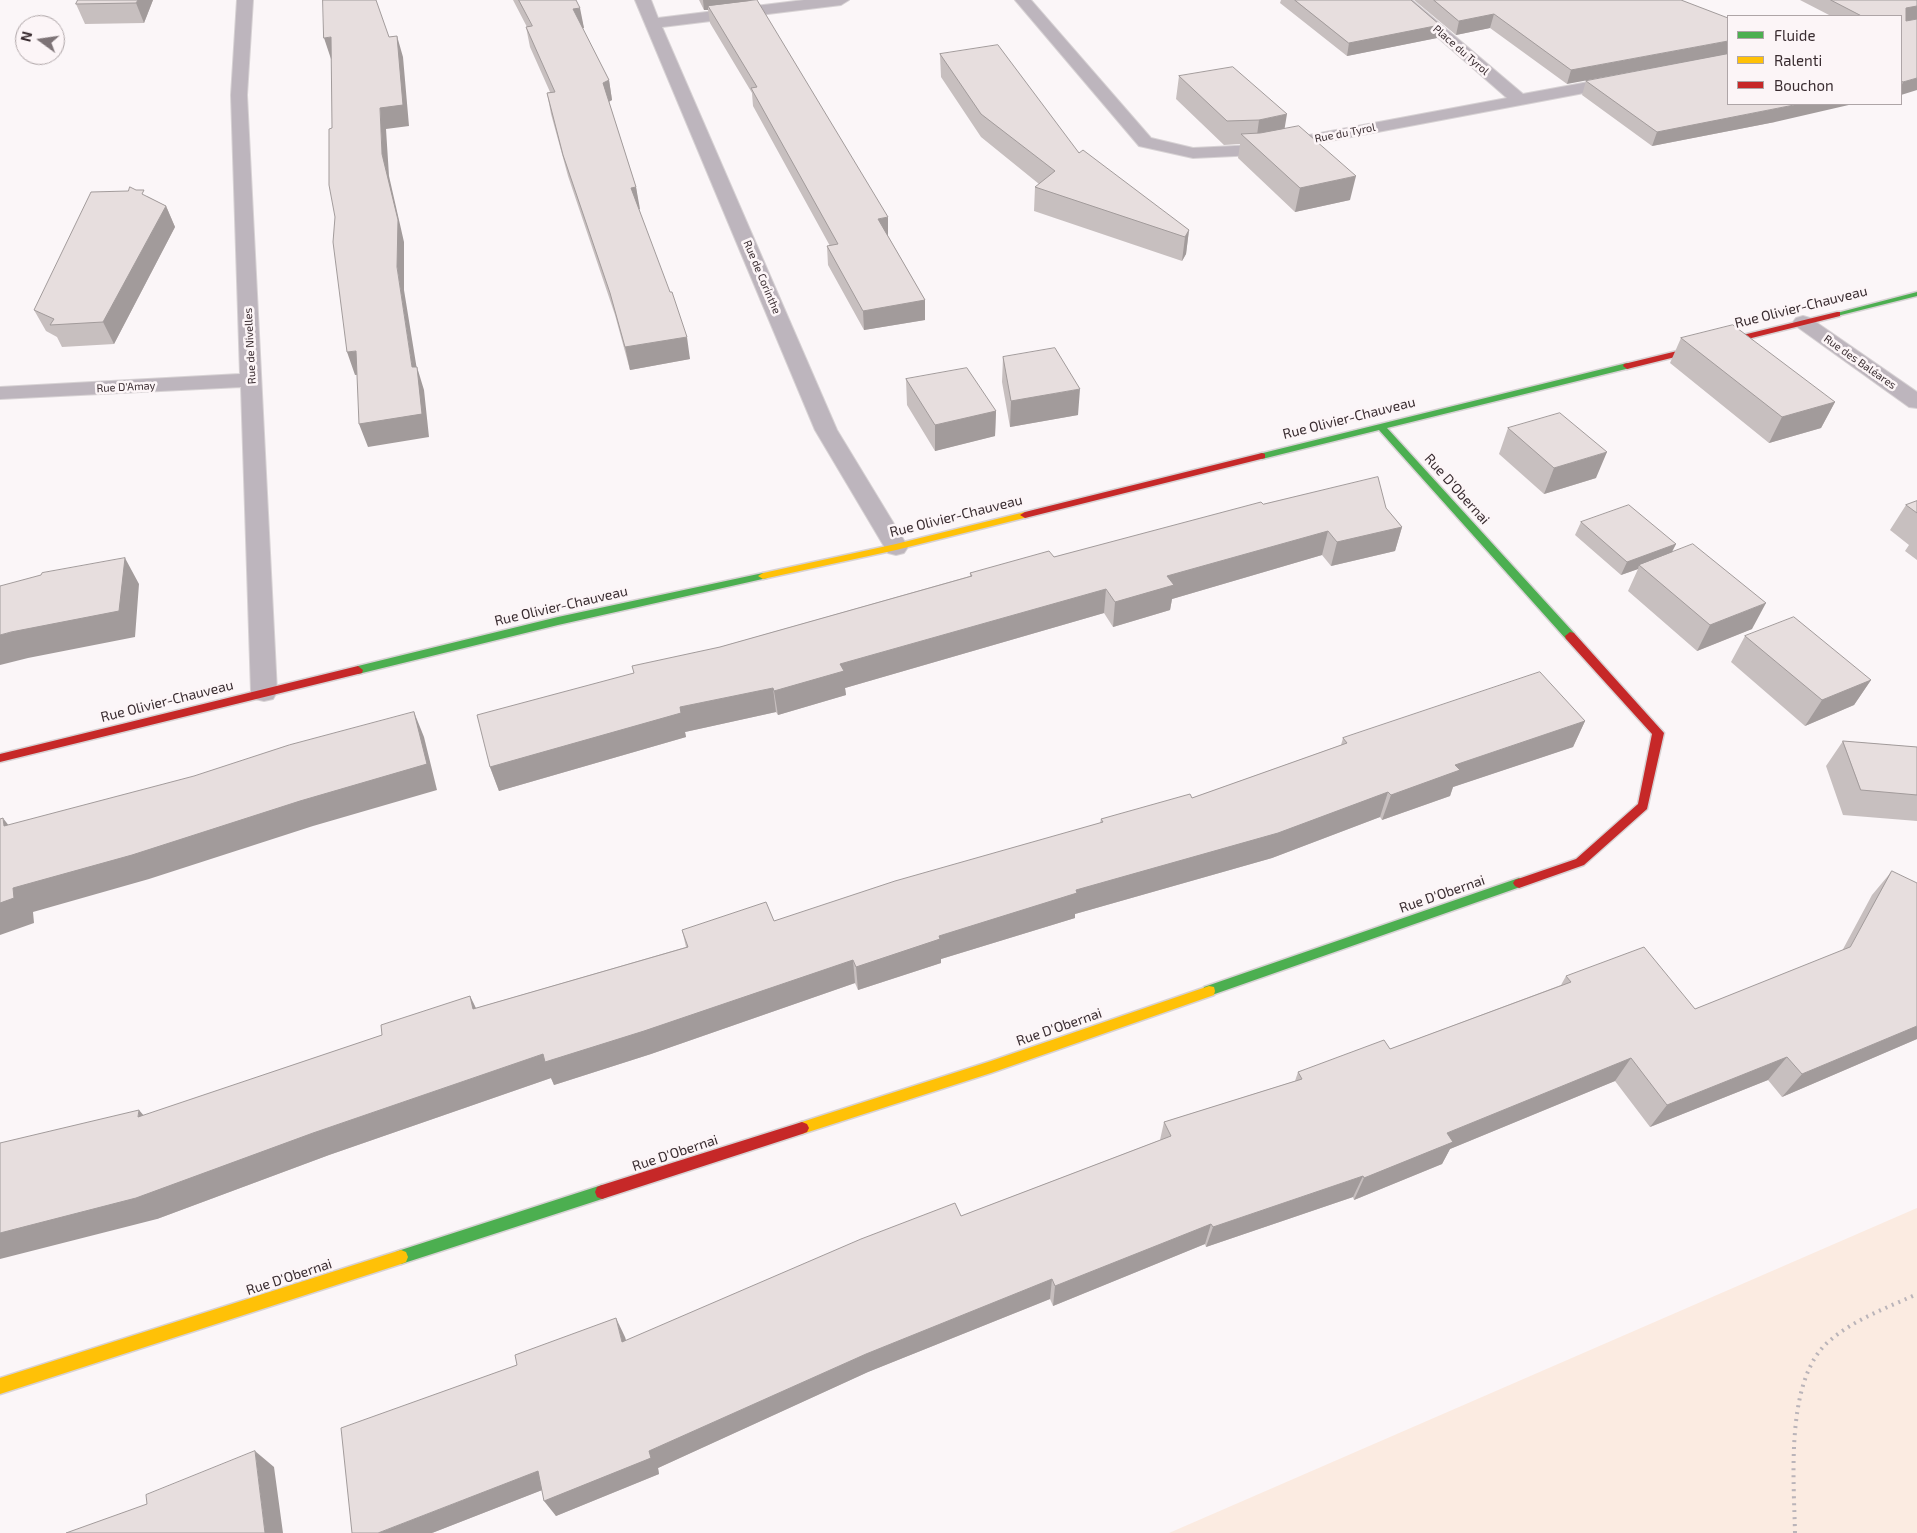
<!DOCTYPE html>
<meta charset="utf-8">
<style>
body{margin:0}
#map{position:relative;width:1917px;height:1533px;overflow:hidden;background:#fbf6f8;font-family:"Exo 2",sans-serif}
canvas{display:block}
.legend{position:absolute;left:1727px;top:15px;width:175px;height:90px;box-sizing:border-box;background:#fcf5f7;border:1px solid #aea5a7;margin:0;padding:6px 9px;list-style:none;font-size:15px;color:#392c30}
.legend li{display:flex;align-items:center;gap:10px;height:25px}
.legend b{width:25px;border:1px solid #aea5a7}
.north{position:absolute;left:15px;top:15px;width:50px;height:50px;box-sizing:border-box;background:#fcf5f7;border:1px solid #aea5a7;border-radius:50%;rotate:284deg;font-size:14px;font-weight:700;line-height:20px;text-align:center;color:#392c30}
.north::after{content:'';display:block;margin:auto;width:18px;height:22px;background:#7d7376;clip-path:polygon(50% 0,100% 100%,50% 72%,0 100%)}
</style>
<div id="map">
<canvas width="1917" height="1533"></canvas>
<ul class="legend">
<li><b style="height:6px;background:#4caf50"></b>Fluide</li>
<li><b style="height:6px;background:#ffc107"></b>Ralenti</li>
<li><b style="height:6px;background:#c62828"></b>Bouchon</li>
</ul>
<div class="north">N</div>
</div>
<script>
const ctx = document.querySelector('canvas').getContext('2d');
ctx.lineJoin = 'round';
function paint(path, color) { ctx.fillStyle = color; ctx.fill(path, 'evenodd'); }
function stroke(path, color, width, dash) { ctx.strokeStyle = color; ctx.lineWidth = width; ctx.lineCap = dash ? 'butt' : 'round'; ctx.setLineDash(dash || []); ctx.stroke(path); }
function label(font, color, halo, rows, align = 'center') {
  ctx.font = font + ' "Exo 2",sans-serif'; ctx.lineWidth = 5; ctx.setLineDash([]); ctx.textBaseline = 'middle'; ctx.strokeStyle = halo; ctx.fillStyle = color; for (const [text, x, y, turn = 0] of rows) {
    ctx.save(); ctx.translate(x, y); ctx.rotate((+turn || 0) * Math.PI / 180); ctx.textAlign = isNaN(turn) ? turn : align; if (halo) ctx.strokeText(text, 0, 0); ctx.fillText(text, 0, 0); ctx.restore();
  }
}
paint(new Path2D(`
 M 1917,1208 L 1917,1533 L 1169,1533 Z`), '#fbebe1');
const street = new Path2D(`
 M 237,0 L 253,0 L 247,95 L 277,692 L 273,699 L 264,701 L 255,699 L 251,692 L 241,387 L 0,399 L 0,387 L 240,374 L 231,95 Z
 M 635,0 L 651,0 L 658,18 L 804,0 L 849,0 L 841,5 L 662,27 L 837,430 L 908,547 L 904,553 L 896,555 L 888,553 L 815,430 Z
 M 1015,0 L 1031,0 L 1151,138 L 1193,148 L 1256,145 L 1507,98 L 1395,0 L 1412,0 L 1523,94 L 1621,76 L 1629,81 L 1621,86 L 1256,155 L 1193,158 L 1139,146 Z
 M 1803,316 L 1810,318 L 1917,392 L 1917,408 L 1909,407 L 1796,326 L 1793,322 L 1796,318 Z`);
const fast = new Path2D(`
 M 1917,292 L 1917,296 L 1837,316 L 1833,314 Z
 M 1627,363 L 1630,364 L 1630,368 L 1387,428 L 1574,633 L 1575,636 L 1570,640 L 1566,639 L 1379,430 L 1262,459 L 1257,456 L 1259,454 Z
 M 763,573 L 768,576 L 767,578 L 558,625 L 358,674 L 353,670 L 358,666 L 558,617 Z
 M 1519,878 L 1523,880 L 1525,883 L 1523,886 L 1209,996 L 1204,995 L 1203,991 L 1204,987 Z
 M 602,1185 L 607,1187 L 609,1192 L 607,1197 L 602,1199 L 401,1264 L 396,1262 L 394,1257 L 396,1252 L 401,1250 Z`);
const slow = new Path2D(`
 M 1025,512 L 1030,515 L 1028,517 L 896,550 L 763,579 L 758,576 L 763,573 L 896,544 Z
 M 1209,986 L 1214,987 L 1215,991 L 1214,995 L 991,1073 L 802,1134 L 797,1132 L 795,1128 L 797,1124 L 802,1122 L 991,1061 Z
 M 401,1250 L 406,1252 L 408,1257 L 406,1262 L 401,1264 L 0,1394 L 0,1378 Z`);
const jam = new Path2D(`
 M 1837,312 L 1840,312 L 1840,316 L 1627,369 L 1623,366 L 1624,364 Z
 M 1262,453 L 1265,454 L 1265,458 L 1025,518 L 1020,515 L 1025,512 Z
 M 1570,632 L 1574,633 L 1664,733 L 1647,809 L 1584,865 L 1519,888 L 1515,886 L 1513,883 L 1515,880 L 1576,859 L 1638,804 L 1652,734 L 1566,639 L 1565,636 Z
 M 358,666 L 363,670 L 362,673 L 0,762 L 0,754 Z
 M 802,1122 L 807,1124 L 809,1128 L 807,1132 L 802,1134 L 602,1199 L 597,1197 L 595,1192 L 597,1187 L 602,1185 Z`);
stroke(street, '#d7d2d4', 2);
stroke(fast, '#d7d2d4', 3);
stroke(slow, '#d7d2d4', 3);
stroke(jam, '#d7d2d4', 3);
stroke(new Path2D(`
 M 1795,1533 C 1794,1481 1785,1382 1827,1343 C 1852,1320 1887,1308 1917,1294`), '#bab4b9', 4, [2, 5]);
paint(street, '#bdb5bd');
paint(fast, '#4caf50');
paint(slow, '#ffc107');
paint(jam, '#c62828');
paint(new Path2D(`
 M 78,0 L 153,0 L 144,23 L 85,24 L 76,4 Z
 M 513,0 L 576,0 L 584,28 L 582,28 L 609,80 L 612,100 L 609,102 L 636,187 L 639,209 L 690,359 L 630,370 L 615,315 L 568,176 L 551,114 L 547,93 L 550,92 L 530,47 L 526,27 L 527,27 Z
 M 699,0 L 750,0 L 888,236 L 925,300 L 925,320 L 864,330 L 828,265 L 827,246 L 830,246 L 753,106 L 752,93 L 710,23 L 708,10 L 704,10 Z
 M 1281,0 L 1411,0 L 1437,38 L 1347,56 L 1280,3 Z
 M 1414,0 L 1681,0 L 1567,84 L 1490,28 L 1456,35 Z
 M 1800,0 L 1917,0 L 1917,19 L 1901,95 L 1901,16 L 1831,16 Z
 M 940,54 L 1189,230 L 1186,254 L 1182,261 L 1034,211 L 1035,187 L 1039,184 L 981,137 L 941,77 Z
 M 1179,76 L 1284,129 L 1350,200 L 1295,212 L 1238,158 L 1240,144 L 1224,145 L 1176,99 Z
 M 1586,81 L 1775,122 L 1652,146 L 1582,95 Z
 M 147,196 L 166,206 L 175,227 L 114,344 L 62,347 L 57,337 L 46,331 L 34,310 Z
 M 1681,338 L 1835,402 L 1821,428 L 1769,443 L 1670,363 Z
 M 1003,357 L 1078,415 L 1010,427 L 1002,382 Z
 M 906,379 L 996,411 L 995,436 L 935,451 L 907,405 Z
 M 1508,428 L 1596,478 L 1544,494 L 1499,454 Z
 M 1917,501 L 1917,560 L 1905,551 L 1909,545 L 1890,530 L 1906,505 Z
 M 1263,504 L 1386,508 L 1402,527 L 1395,551 L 1331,566 L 1322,555 L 1172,599 L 1170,610 L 1113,627 L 1104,613 L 845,688 L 846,695 L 778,715 L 776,712 L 685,732 L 686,737 L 499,791 L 490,767 L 634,673 L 720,647 L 970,576 L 970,573 L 1054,557 Z
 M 1581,522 L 1676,544 L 1672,552 L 1752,629 L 1697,651 L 1628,591 L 1638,569 L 1621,575 L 1575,535 Z
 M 1745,636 L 1871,680 L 1854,705 L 1805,726 L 1731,662 Z
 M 1585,721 L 1573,747 L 1453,787 L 1450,796 L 1382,820 L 1380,817 L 1272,858 L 1075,914 L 1075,918 L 941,959 L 941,963 L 858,990 L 855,983 L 651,1054 L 554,1085 L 551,1078 L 329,1155 L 157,1219 L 144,1116 L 382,1035 L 470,996 L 476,1008 L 686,947 L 682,930 L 774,921 L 1100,823 L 1101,819 L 1192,798 L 1341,745 L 1343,738 Z
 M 1843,741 L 1917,747 L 1917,821 L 1843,815 L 1826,766 Z
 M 1892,871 L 1917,1039 L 1782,1097 L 1768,1080 L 1650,1127 L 1615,1081 L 1450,1149 L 1442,1164 L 1354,1200 L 1353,1197 L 1206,1247 L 1205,1244 L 1053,1306 L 1050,1299 L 868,1372 L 658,1468 L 659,1474 L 556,1516 L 542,1490 L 432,1533 L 625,1337 L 626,1341 L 961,1216 L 1160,1140 L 1164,1122 L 1295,1081 L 1298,1072 L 1390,1049 L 1561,985 L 1566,976 L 1695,1009 L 1842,951 L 1872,895 Z`), '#c7bfbf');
paint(new Path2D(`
 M 138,0 L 153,0 L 144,23 L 136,3 Z
 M 703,0 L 750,0 L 750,5 L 708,6 L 708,10 L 704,10 Z
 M 1917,6 L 1917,19 L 1901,22 L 1906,8 Z
 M 580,8 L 584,28 L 577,29 L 573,9 Z
 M 1494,14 L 1490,28 L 1456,35 L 1459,21 Z
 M 1440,25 L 1437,38 L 1347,56 L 1349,43 Z
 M 397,36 L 403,57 L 409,126 L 386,129 L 389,176 L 404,242 L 404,290 L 418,376 L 417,367 L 424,390 L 429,437 L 368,447 L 359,424 L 412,367 L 397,267 L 382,154 L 380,108 Z
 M 331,37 L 337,58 L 331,59 L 324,38 Z
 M 1728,41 L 1728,54 L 1567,84 L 1571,70 Z
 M 1917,78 L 1917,90 L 1901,95 L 1901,87 L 1903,82 Z
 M 609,80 L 612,100 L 606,103 L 603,83 Z
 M 1799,104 L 1853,104 L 1775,122 L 1652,146 L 1657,132 Z
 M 1287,114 L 1283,138 L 1256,143 L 1259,120 Z
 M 1356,176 L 1350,200 L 1295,212 L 1300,188 Z
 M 636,187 L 640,209 L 635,210 L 631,188 Z
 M 166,206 L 175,227 L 114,344 L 103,322 Z
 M 888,217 L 888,236 L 879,238 L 878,219 Z
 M 1189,230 L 1186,254 L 1182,261 L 1185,237 Z
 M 925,300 L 925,320 L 864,330 L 863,311 Z
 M 687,337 L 690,359 L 630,370 L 625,347 Z
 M 356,351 L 364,374 L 355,375 L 347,352 Z
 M 1080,389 L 1078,415 L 1010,427 L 1011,401 Z
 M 1835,402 L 1821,428 L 1769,443 L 1782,417 Z
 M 996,411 L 995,436 L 935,451 L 935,425 Z
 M 1607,452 L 1596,478 L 1544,494 L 1554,468 Z
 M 1402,527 L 1395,551 L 1331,566 L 1337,542 Z
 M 1328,531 L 1322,555 L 1172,599 L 1170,610 L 1113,627 L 1115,602 L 1167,576 Z
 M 1676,544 L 1669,557 L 1639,565 L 1638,569 L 1621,575 L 1627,562 Z
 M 125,558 L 139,584 L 135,637 L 28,658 L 0,665 L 0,635 L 11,632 Z
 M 1106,589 L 1104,613 L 845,688 L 846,695 L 778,715 L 774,691 L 840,664 Z
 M 1766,603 L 1752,629 L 1697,651 L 1710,625 Z
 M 1871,680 L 1854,705 L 1805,726 L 1822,700 Z
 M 773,688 L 776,712 L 685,732 L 686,737 L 499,791 L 490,767 L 680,707 Z
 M 414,712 L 424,737 L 437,790 L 313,826 L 149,879 L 33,912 L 34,923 L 0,935 L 0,903 L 13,888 Z
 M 1585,721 L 1573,747 L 1453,787 L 1450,796 L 1382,820 L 1391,795 L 1455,765 Z
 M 1388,792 L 1380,817 L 1272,858 L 1075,914 L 1075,918 L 941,959 L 941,963 L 858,990 L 856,967 L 939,936 L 1076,890 Z
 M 3,818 L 22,843 L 4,826 Z
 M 853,960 L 855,983 L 651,1054 L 554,1085 L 551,1078 L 329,1155 L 157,1219 L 0,1259 L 0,1233 L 313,1133 L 543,1054 Z
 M 470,996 L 481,1019 L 473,1009 Z
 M 1917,1026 L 1917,1039 L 1782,1097 L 1802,1074 Z
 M 1787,1057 L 1768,1080 L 1650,1127 L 1667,1105 Z
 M 1631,1058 L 1615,1081 L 1450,1149 L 1442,1164 L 1354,1200 L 1364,1178 L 1447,1133 Z
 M 139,1110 L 158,1132 L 138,1117 Z
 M 1363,1176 L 1353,1197 L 1206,1247 L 1213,1227 Z
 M 1211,1224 L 1205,1244 L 1053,1306 L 1055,1286 Z
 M 1052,1279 L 1050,1299 L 868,1372 L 658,1468 L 659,1474 L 556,1516 L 544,1501 L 649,1451 L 866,1354 Z
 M 616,1318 L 625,1337 L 631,1361 L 622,1342 Z
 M 255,1451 L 274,1467 L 283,1533 L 265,1533 Z
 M 538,1471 L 550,1487 L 432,1533 L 378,1533 Z`), '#a29b9b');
const building = new Path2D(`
 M 78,0 L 138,0 L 136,3 L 76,4 Z
 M 323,0 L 376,0 L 389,37 L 397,36 L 403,105 L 380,108 L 382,154 L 398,220 L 397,267 L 412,367 L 417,367 L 422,414 L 359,424 L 356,351 L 347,352 L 333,242 L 335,217 L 329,185 L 329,129 L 332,128 L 331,37 L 324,38 Z
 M 519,0 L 576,0 L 580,8 L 573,9 L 609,80 L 603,83 L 636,187 L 631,188 L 670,292 L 672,292 L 687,337 L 625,347 L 610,293 L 563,155 L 547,93 L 555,92 L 526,27 L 532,26 Z
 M 757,0 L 888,217 L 878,219 L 925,300 L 863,311 L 827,246 L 838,244 L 751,88 L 757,87 L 708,6 Z
 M 1295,0 L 1411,0 L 1440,25 L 1349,43 Z
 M 1434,0 L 1681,0 L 1728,18 L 1728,41 L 1571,70 L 1494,14 L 1459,21 Z
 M 1831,0 L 1917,0 L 1917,6 L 1906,8 L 1906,21 L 1917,19 L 1917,78 L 1903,82 L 1901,81 L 1901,16 L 1862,16 Z
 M 998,45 L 1079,153 L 1083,150 L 1189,230 L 1185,237 L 1035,187 L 1055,171 L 981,114 L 940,54 Z
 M 1728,54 L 1728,104 L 1799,104 L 1657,132 L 1586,81 Z
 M 1233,67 L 1287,114 L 1259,120 L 1227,121 L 1179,76 Z
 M 1299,126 L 1356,176 L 1300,188 L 1241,134 L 1260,133 Z
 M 130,187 L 136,190 L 144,190 L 142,194 L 166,206 L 103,322 L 50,325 L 54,319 L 34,310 L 91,192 L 128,191 Z
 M 1733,325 L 1835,402 L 1782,417 L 1681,338 Z
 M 1055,348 L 1080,389 L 1011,401 L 1003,357 Z
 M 967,368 L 996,411 L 935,425 L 906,379 Z
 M 1560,413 L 1607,452 L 1554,468 L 1508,428 Z
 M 1378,477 L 1386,508 L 1402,527 L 1337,542 L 1328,531 L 1167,576 L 1174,585 L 1115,602 L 1106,589 L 840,664 L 844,671 L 774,691 L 773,688 L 680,707 L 681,713 L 490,767 L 477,715 L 634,673 L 632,666 L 720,647 L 972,576 L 970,573 L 1049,551 L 1054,557 L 1261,502 L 1263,504 Z
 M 1917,501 L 1917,513 L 1906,505 Z
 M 1629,505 L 1676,544 L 1627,562 L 1581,522 Z
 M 1693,544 L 1766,603 L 1710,625 L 1639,565 Z
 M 125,558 L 119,611 L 11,632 L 0,635 L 0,586 L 41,575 L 42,573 Z
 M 1794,617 L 1871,680 L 1822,700 L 1745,636 Z
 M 1540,672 L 1585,721 L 1455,765 L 1460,770 L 1391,795 L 1388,792 L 1278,833 L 1076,890 L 1077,893 L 939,936 L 940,939 L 856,967 L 853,960 L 644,1031 L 545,1062 L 543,1054 L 313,1133 L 136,1198 L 0,1233 L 0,1143 L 139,1110 L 138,1117 L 382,1035 L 381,1025 L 470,996 L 473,1009 L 688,947 L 682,930 L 766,902 L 774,921 L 895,881 L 1103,822 L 1101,819 L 1190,794 L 1192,798 L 1347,743 L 1343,738 Z
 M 414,712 L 427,764 L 300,801 L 132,855 L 13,888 L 14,898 L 0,903 L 0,819 L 3,818 L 4,826 L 194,776 L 289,745 Z
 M 1843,741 L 1917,747 L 1917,795 L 1861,790 Z
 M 1892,871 L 1917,883 L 1917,1026 L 1802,1074 L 1787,1057 L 1667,1105 L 1631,1058 L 1447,1133 L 1453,1142 L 1364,1178 L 1363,1176 L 1213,1227 L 1211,1224 L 1055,1286 L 1052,1279 L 866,1354 L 649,1451 L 651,1458 L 544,1501 L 538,1471 L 378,1533 L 352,1533 L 341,1428 L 517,1365 L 515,1355 L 616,1318 L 622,1342 L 861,1239 L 955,1203 L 961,1216 L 1171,1136 L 1164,1122 L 1302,1079 L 1298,1072 L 1384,1040 L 1390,1049 L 1571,982 L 1566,976 L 1644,947 L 1695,1009 L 1850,947 Z
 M 255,1451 L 265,1533 L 66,1533 L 147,1504 L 146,1495 Z`);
paint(building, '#e7dede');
stroke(building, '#a29b9b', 1);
label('11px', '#392c30', '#fcf5f7', [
 ["Place du Tyrol",1461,50,41],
 ["Rue du Tyrol",1345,133,-11],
 ["Rue de Corinthe",762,277,67],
 ["Rue de Nivelles",250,346,-93],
 ["Rue des Baléares",1860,362,35],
 ["Rue D'Amay",126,387,-3]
]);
label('14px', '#392c30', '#fcf5f7', [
 ["Rue Olivier-Chauveau",1801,307,-14],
 ["Rue Olivier-Chauveau",1349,418,-14],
 ["Rue D'Obernai",1457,489,48],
 ["Rue Olivier-Chauveau",956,516,-14],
 ["Rue Olivier-Chauveau",561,606,-13],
 ["Rue Olivier-Chauveau",167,701,-14],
 ["Rue D'Obernai",1442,894,-19],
 ["Rue D'Obernai",1059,1027,-19],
 ["Rue D'Obernai",675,1153,-18],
 ["Rue D'Obernai",289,1277,-18]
]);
</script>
